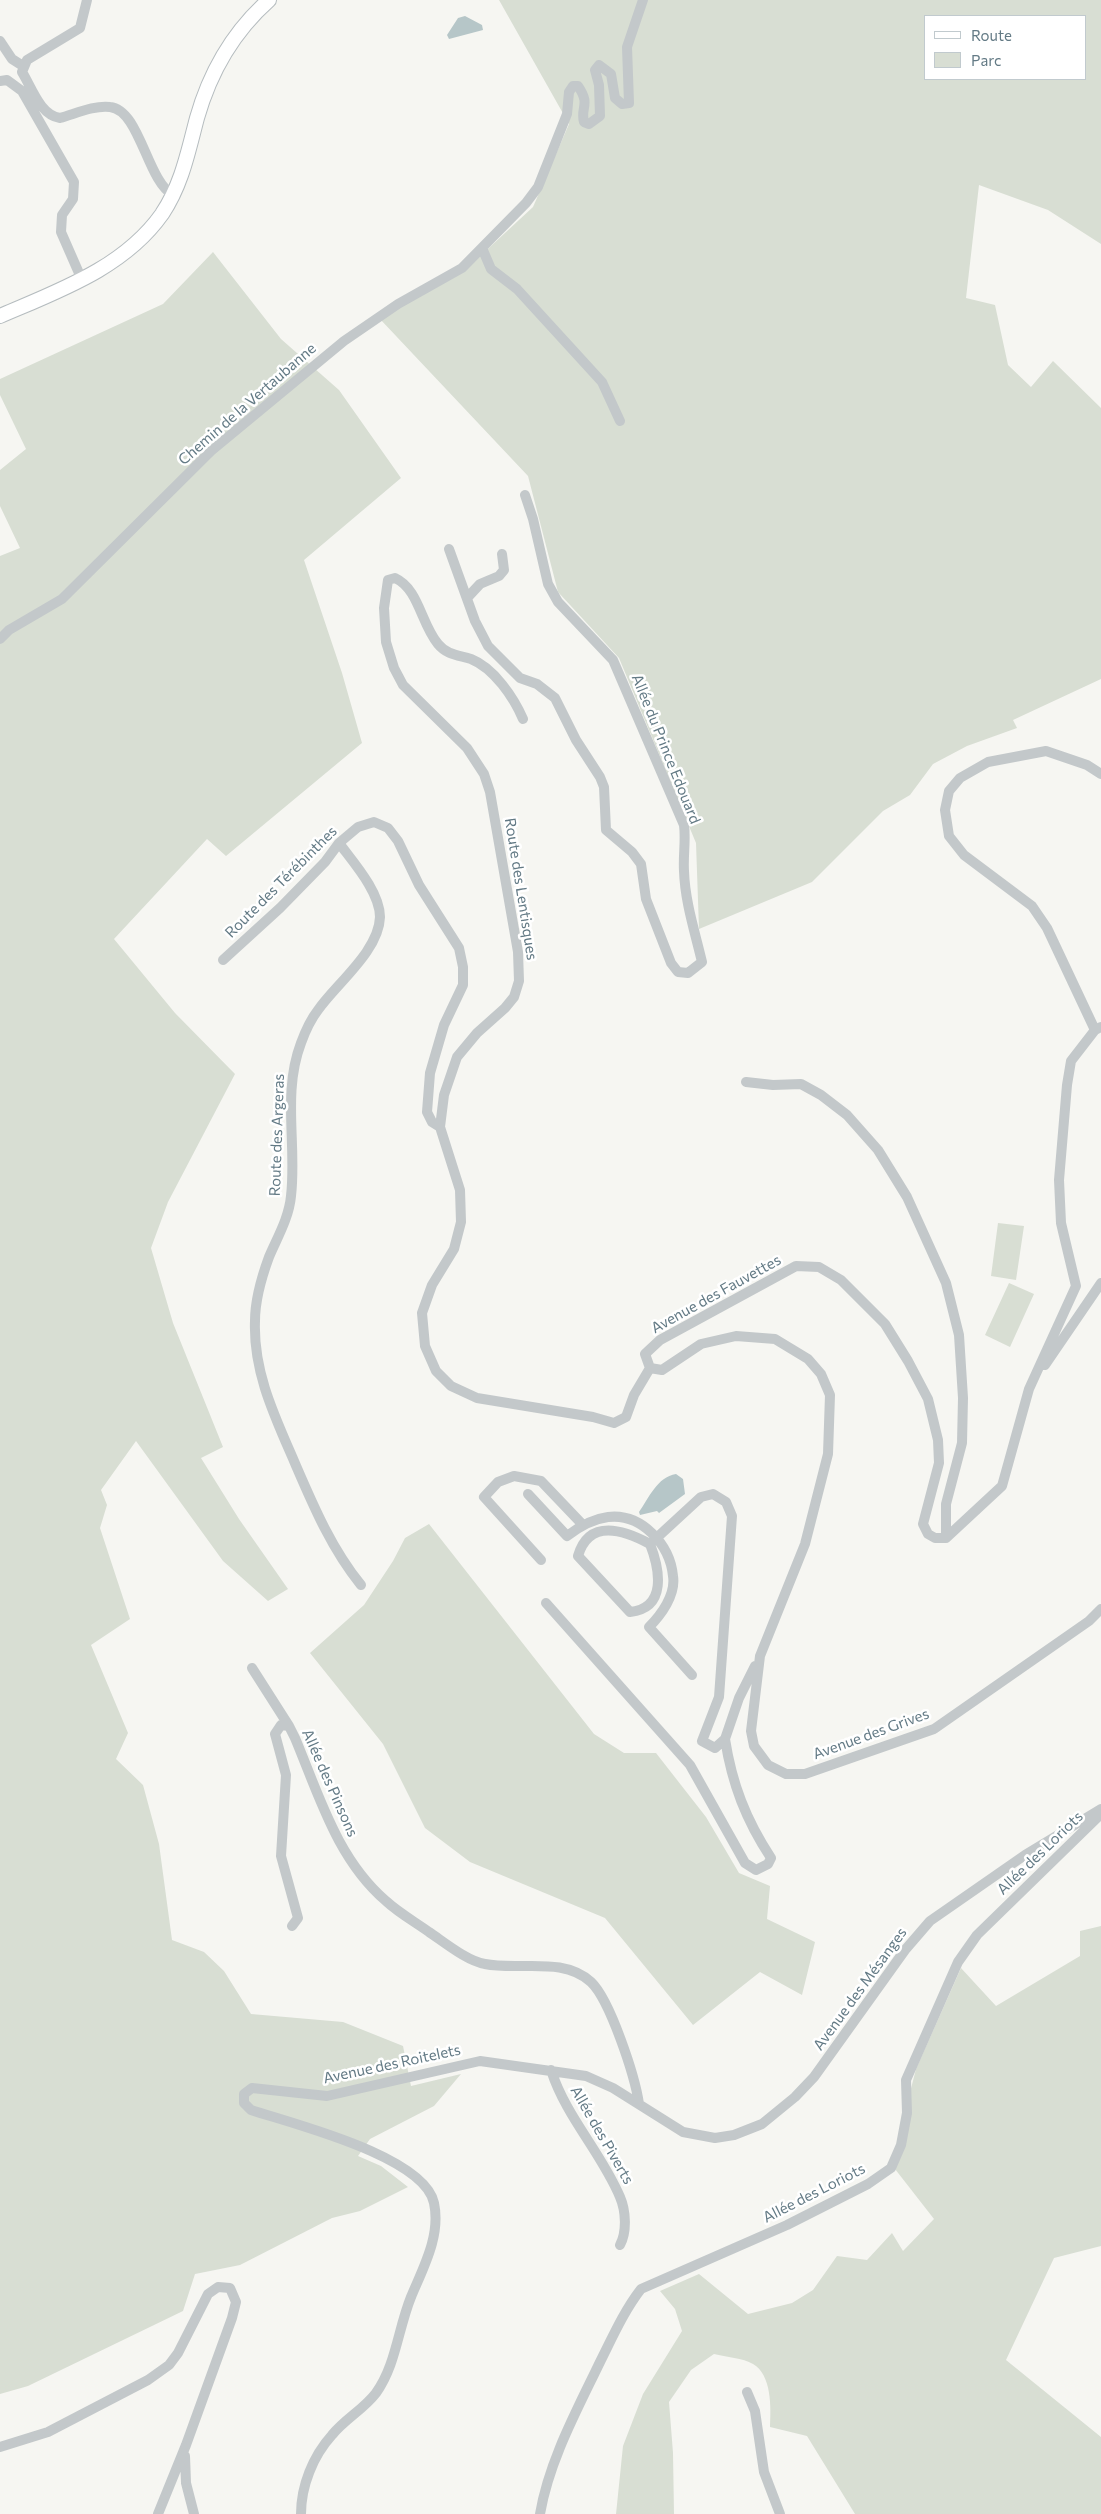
<!DOCTYPE html>
<meta charset="utf-8">
<style>
body{margin:0}
#map{position:relative;width:1101px;height:2514px;overflow:hidden;background:#f6f6f2;font-family:Commissioner,sans-serif}
canvas{display:block}
.legend{position:absolute;left:924px;top:15px;width:162px;height:65px;box-sizing:border-box;background:#fff;border:1px solid #c1cace;margin:0;padding:6px 9px;list-style:none;font-size:15px;color:#637a85}
.legend li{display:flex;align-items:center;gap:10px;height:25px}
.legend b{width:25px;border:1px solid #c1cace}
</style>
<div id="map">
<canvas width="1101" height="2514"></canvas>
<ul class="legend">
<li><b style="height:6px;background:#fff"></b>Route</li>
<li><b style="height:14px;background:#d8ded3"></b>Parc</li>
</ul>
</div>
<script>
const ctx = document.querySelector('canvas').getContext('2d');
ctx.lineJoin = 'round';
function paint(path, color) { ctx.fillStyle = color; ctx.fill(path, 'evenodd'); }
function stroke(path, color, width, dash) { ctx.strokeStyle = color; ctx.lineWidth = width; ctx.lineCap = dash ? 'butt' : 'round'; ctx.setLineDash(dash || []); ctx.stroke(path); }
function label(font, color, halo, rows, align = 'center') {
  ctx.font = font + ' Commissioner,sans-serif'; ctx.lineWidth = 5; ctx.setLineDash([]); ctx.textBaseline = 'middle'; ctx.strokeStyle = halo; ctx.fillStyle = color; for (const [text, x, y, turn = 0] of rows) {
    ctx.save(); ctx.translate(x, y); ctx.rotate((+turn || 0) * Math.PI / 180); ctx.textAlign = isNaN(turn) ? turn : align; if (halo) ctx.strokeText(text, 0, 0); ctx.fillText(text, 0, 0); ctx.restore();
  }
}
paint(new Path2D(`
 M 499,0 L 1101,0 L 1101,244 L 1048,210 L 979,185 L 966,298 L 995,305 L 1008,365 L 1031,387 L 1053,361 L 1101,408 L 1101,679 L 1013,720 L 1017,728 L 967,746 L 933,764 L 910,795 L 883,811 L 812,882 L 699,929 L 696,843 L 619,658 L 558,592 L 528,476 L 380,319 L 464,271 L 533,207 L 569,124 ZM 925,16 L 1085,16 L 1085,79 L 925,79 Z
 M 213,252 L 281,339 L 339,390 L 401,478 L 304,560 L 342,673 L 362,743 L 226,856 L 207,839 L 114,939 L 175,1013 L 235,1074 L 168,1202 L 151,1248 L 173,1323 L 223,1447 L 201,1458 L 239,1519 L 288,1589 L 268,1601 L 223,1561 L 136,1441 L 101,1490 L 107,1505 L 100,1528 L 130,1619 L 91,1645 L 128,1733 L 116,1759 L 143,1785 L 159,1844 L 172,1940 L 204,1952 L 224,1971 L 251,2014 L 343,2022 L 403,2046 L 411,2086 L 461,2074 L 434,2106 L 370,2139 L 358,2156 L 381,2166 L 408,2187 L 360,2211 L 332,2218 L 240,2265 L 195,2274 L 183,2311 L 28,2386 L 0,2394 L 0,556 L 20,548 L 0,506 L 0,470 L 26,449 L 0,395 L 0,379 L 163,304 Z
 M 998,1223 L 1024,1226 L 1016,1280 L 991,1276 Z
 M 1009,1283 L 1034,1294 L 1010,1347 L 985,1335 Z
 M 429,1524 L 594,1734 L 624,1753 L 656,1753 L 706,1817 L 739,1873 L 770,1886 L 767,1919 L 815,1942 L 802,1995 L 760,1972 L 693,2025 L 605,1918 L 470,1862 L 425,1828 L 383,1744 L 310,1653 L 364,1605 L 393,1561 L 405,1538 Z
 M 1101,1926 L 1101,2246 L 1054,2258 L 1006,2360 L 1101,2437 L 1101,2514 L 855,2514 L 807,2436 L 770,2427 C 771,2408 772,2375 753,2364 C 743,2358 726,2357 714,2354 L 691,2370 L 669,2402 L 673,2453 L 674,2514 L 616,2514 L 623,2446 L 643,2394 L 682,2331 L 675,2309 L 660,2291 L 699,2274 L 748,2314 L 792,2303 L 813,2290 L 837,2256 L 867,2260 L 892,2233 L 903,2251 L 934,2219 L 895,2169 L 904,2116 L 916,2069 L 961,1968 L 996,2006 L 1080,1956 L 1080,1931 Z`), '#d8ded3');
paint(new Path2D(`
 M 465,16 L 482,25 L 483,30 L 449,39 L 447,35 L 458,18 Z
 M 676,1474 L 683,1479 L 685,1494 L 659,1513 L 657,1511 L 640,1515 L 639,1512 C 649,1498 657,1477 676,1474 Z`), '#b6c6c8');
const secondary = new Path2D(`
 M 0,316 C 58,291 124,268 162,214 C 182,184 188,152 197,118 C 210,72 233,32 269,0`);
stroke(secondary, '#b5bcbf', 16);
stroke(new Path2D(`
 M 87,0 L 80,28 L 27,60 L 22,72 C 32,88 40,115 60,118 C 75,114 94,105 110,107 C 140,110 147,181 173,195
 M 0,41 L 12,59 L 23,66
 M 0,81 L 7,80 L 22,91 L 74,182 L 73,199 L 62,215 L 61,232 L 82,280
 M 482,248 L 491,269 L 517,289 L 602,382 L 620,421
 M 449,549 L 475,621 L 488,646 L 520,678 L 537,684 L 555,698 L 576,740 L 600,777 L 604,787 L 606,830 L 632,852 L 641,864 L 646,899 L 671,963 L 678,972 L 688,973 L 702,962 C 695,932 685,902 684,871 C 683,855 686,840 684,825 L 613,660 L 558,602 L 548,584 L 533,519 L 525,495
 M 467,598 L 480,584 L 499,576 L 504,570 L 502,554
 M 0,639 L 9,630 L 62,599 L 211,451 L 344,341 L 398,304 L 462,268 L 526,203 L 538,187 L 567,114 L 569,92 L 573,86 L 578,86 C 591,105 580,107 584,122 L 589,124 L 600,116 L 599,85 L 595,70 L 599,65 L 611,74 L 615,98 L 622,104 L 629,103 L 627,47 L 643,0
 M 523,719 C 514,698 494,668 471,659 C 458,655 447,655 438,644 C 421,624 419,589 395,578 L 388,580 L 384,608 L 386,642 L 394,668 L 403,685 L 467,748 L 484,774 L 490,792 L 518,952 L 519,981 L 514,997 L 505,1008 L 477,1033 L 457,1057 L 444,1095 L 440,1127 L 460,1190 L 461,1222 L 454,1249 L 432,1285 L 422,1313 L 425,1346 L 436,1371 L 451,1386 L 477,1398 L 593,1417 L 614,1423 L 626,1417 L 634,1395 L 650,1368
 M 339,843 C 353,862 380,892 380,917 C 379,951 336,984 318,1010 C 311,1019 305,1032 301,1043 C 282,1093 297,1145 291,1196 C 289,1218 277,1238 269,1257 C 262,1276 255,1301 255,1321 C 253,1371 274,1415 294,1461 C 313,1505 331,1548 361,1585
 M 223,960 L 280,908 L 325,862 L 339,843 L 358,827 L 374,822 L 388,828 L 398,841 L 419,885 L 459,948 L 463,967 L 463,985 L 444,1025 L 430,1073 L 427,1112 L 432,1122 L 440,1127
 M 1095,1030 L 1047,928 L 1032,906 L 964,855 L 949,836 L 945,810 L 949,791 L 960,778 L 988,762 L 1046,751 L 1087,765 L 1101,774
 M 746,1082 L 773,1085 L 801,1084 L 821,1095 L 847,1115 L 878,1150 L 907,1197 L 946,1283 L 959,1335 L 963,1398 L 962,1443 L 946,1504 L 946,1538
 M 1045,1365 L 1101,1283
 M 528,1494 L 567,1536 C 580,1526 592,1519 608,1517 C 642,1513 670,1545 673,1576 C 676,1595 661,1615 649,1627 L 692,1675
 M 946,1538 L 935,1538 L 928,1534 L 923,1524 L 939,1463 L 938,1440 L 928,1399 L 908,1361 L 885,1324 L 841,1280 L 819,1267 L 796,1266 L 660,1340 L 645,1354 L 650,1368 L 662,1370 L 701,1344 L 736,1336 L 775,1339 L 808,1359 L 821,1374 L 830,1395 L 828,1454 L 805,1544 L 760,1656 L 751,1731 L 754,1746 L 768,1765 L 786,1774 L 805,1774 L 934,1729 L 1089,1621 L 1101,1609
 M 946,1538 L 1002,1486 L 1029,1389 L 1076,1286 L 1061,1223 L 1059,1180 L 1067,1085 L 1071,1061 L 1095,1030 L 1101,1027
 M 650,1544 C 660,1570 667,1608 630,1612 L 578,1556 C 589,1518 624,1530 650,1544 L 701,1497 L 713,1494 L 726,1502 L 732,1516 L 719,1697 L 702,1741 L 715,1748 L 725,1739 L 739,1698 L 755,1666
 M 541,1560 L 484,1497 L 498,1482 L 514,1476 L 541,1481 L 582,1524
 M 546,1603 L 690,1765 L 745,1863 L 756,1870 L 768,1864 L 771,1858 C 746,1820 732,1784 725,1739
 M 252,1668 L 289,1726
 M 292,1926 L 298,1918 L 281,1856 L 286,1775 L 275,1734 L 281,1725 L 289,1726 L 295,1738 C 319,1795 337,1859 386,1901 C 399,1913 415,1922 429,1932 C 444,1942 467,1961 485,1964 C 519,1971 563,1956 591,1982 C 610,2000 635,2076 639,2104
 M 551,2070 C 566,2117 601,2152 620,2197 C 626,2211 627,2232 620,2245
 M 747,2392 L 755,2411 L 764,2472 L 780,2514
 M 0,2447 L 48,2432 L 148,2380 L 169,2365 L 178,2353 L 208,2294 L 218,2287 L 230,2288 L 236,2302 L 232,2318 L 186,2445 L 158,2514
 M 185,2456 L 186,2483 L 194,2514
 M 301,2514 C 301,2486 313,2456 332,2435 C 345,2419 364,2409 376,2393 C 396,2365 398,2329 411,2297 C 423,2268 441,2236 434,2203 C 424,2156 293,2124 251,2110 L 244,2103 L 244,2094 L 252,2088 L 327,2096 L 480,2061 L 586,2076 L 613,2088 L 683,2132 L 715,2138 L 734,2135 L 762,2124 L 795,2097 L 814,2077 L 905,1950 L 930,1921 L 1025,1855 L 1101,1809
 M 540,2514 C 549,2461 577,2410 600,2362 C 613,2336 624,2311 641,2289 L 787,2225 L 868,2184 L 891,2168 L 901,2145 L 907,2113 L 906,2080 L 958,1962 L 977,1935 L 1101,1814`), '#c3c8ca', 10);
stroke(secondary, '#fff', 14);
label('15px', '#637a85', '#fff', [
 ["Chemin de la Vertaubanne",247,404,-41],
 ["Allée du Prince Edouard",666,749,68],
 ["Route des Térébinthes",281,882,-45],
 ["Route des Lentisques",521,889,81],
 ["Route des Argeras",277,1135,-88],
 ["Avenue des Fauvettes",716,1294,-29],
 ["Avenue des Grives",871,1734,-20],
 ["Allée des Pinsons",330,1783,66],
 ["Allée des Loriots",1040,1853,-44],
 ["Avenue des Mésanges",860,1989,-54],
 ["Avenue des Roitelets",392,2064,-12],
 ["Allée des Piverts",602,2135,60],
 ["Allée des Loriots",814,2193,-27]
]);
</script>
